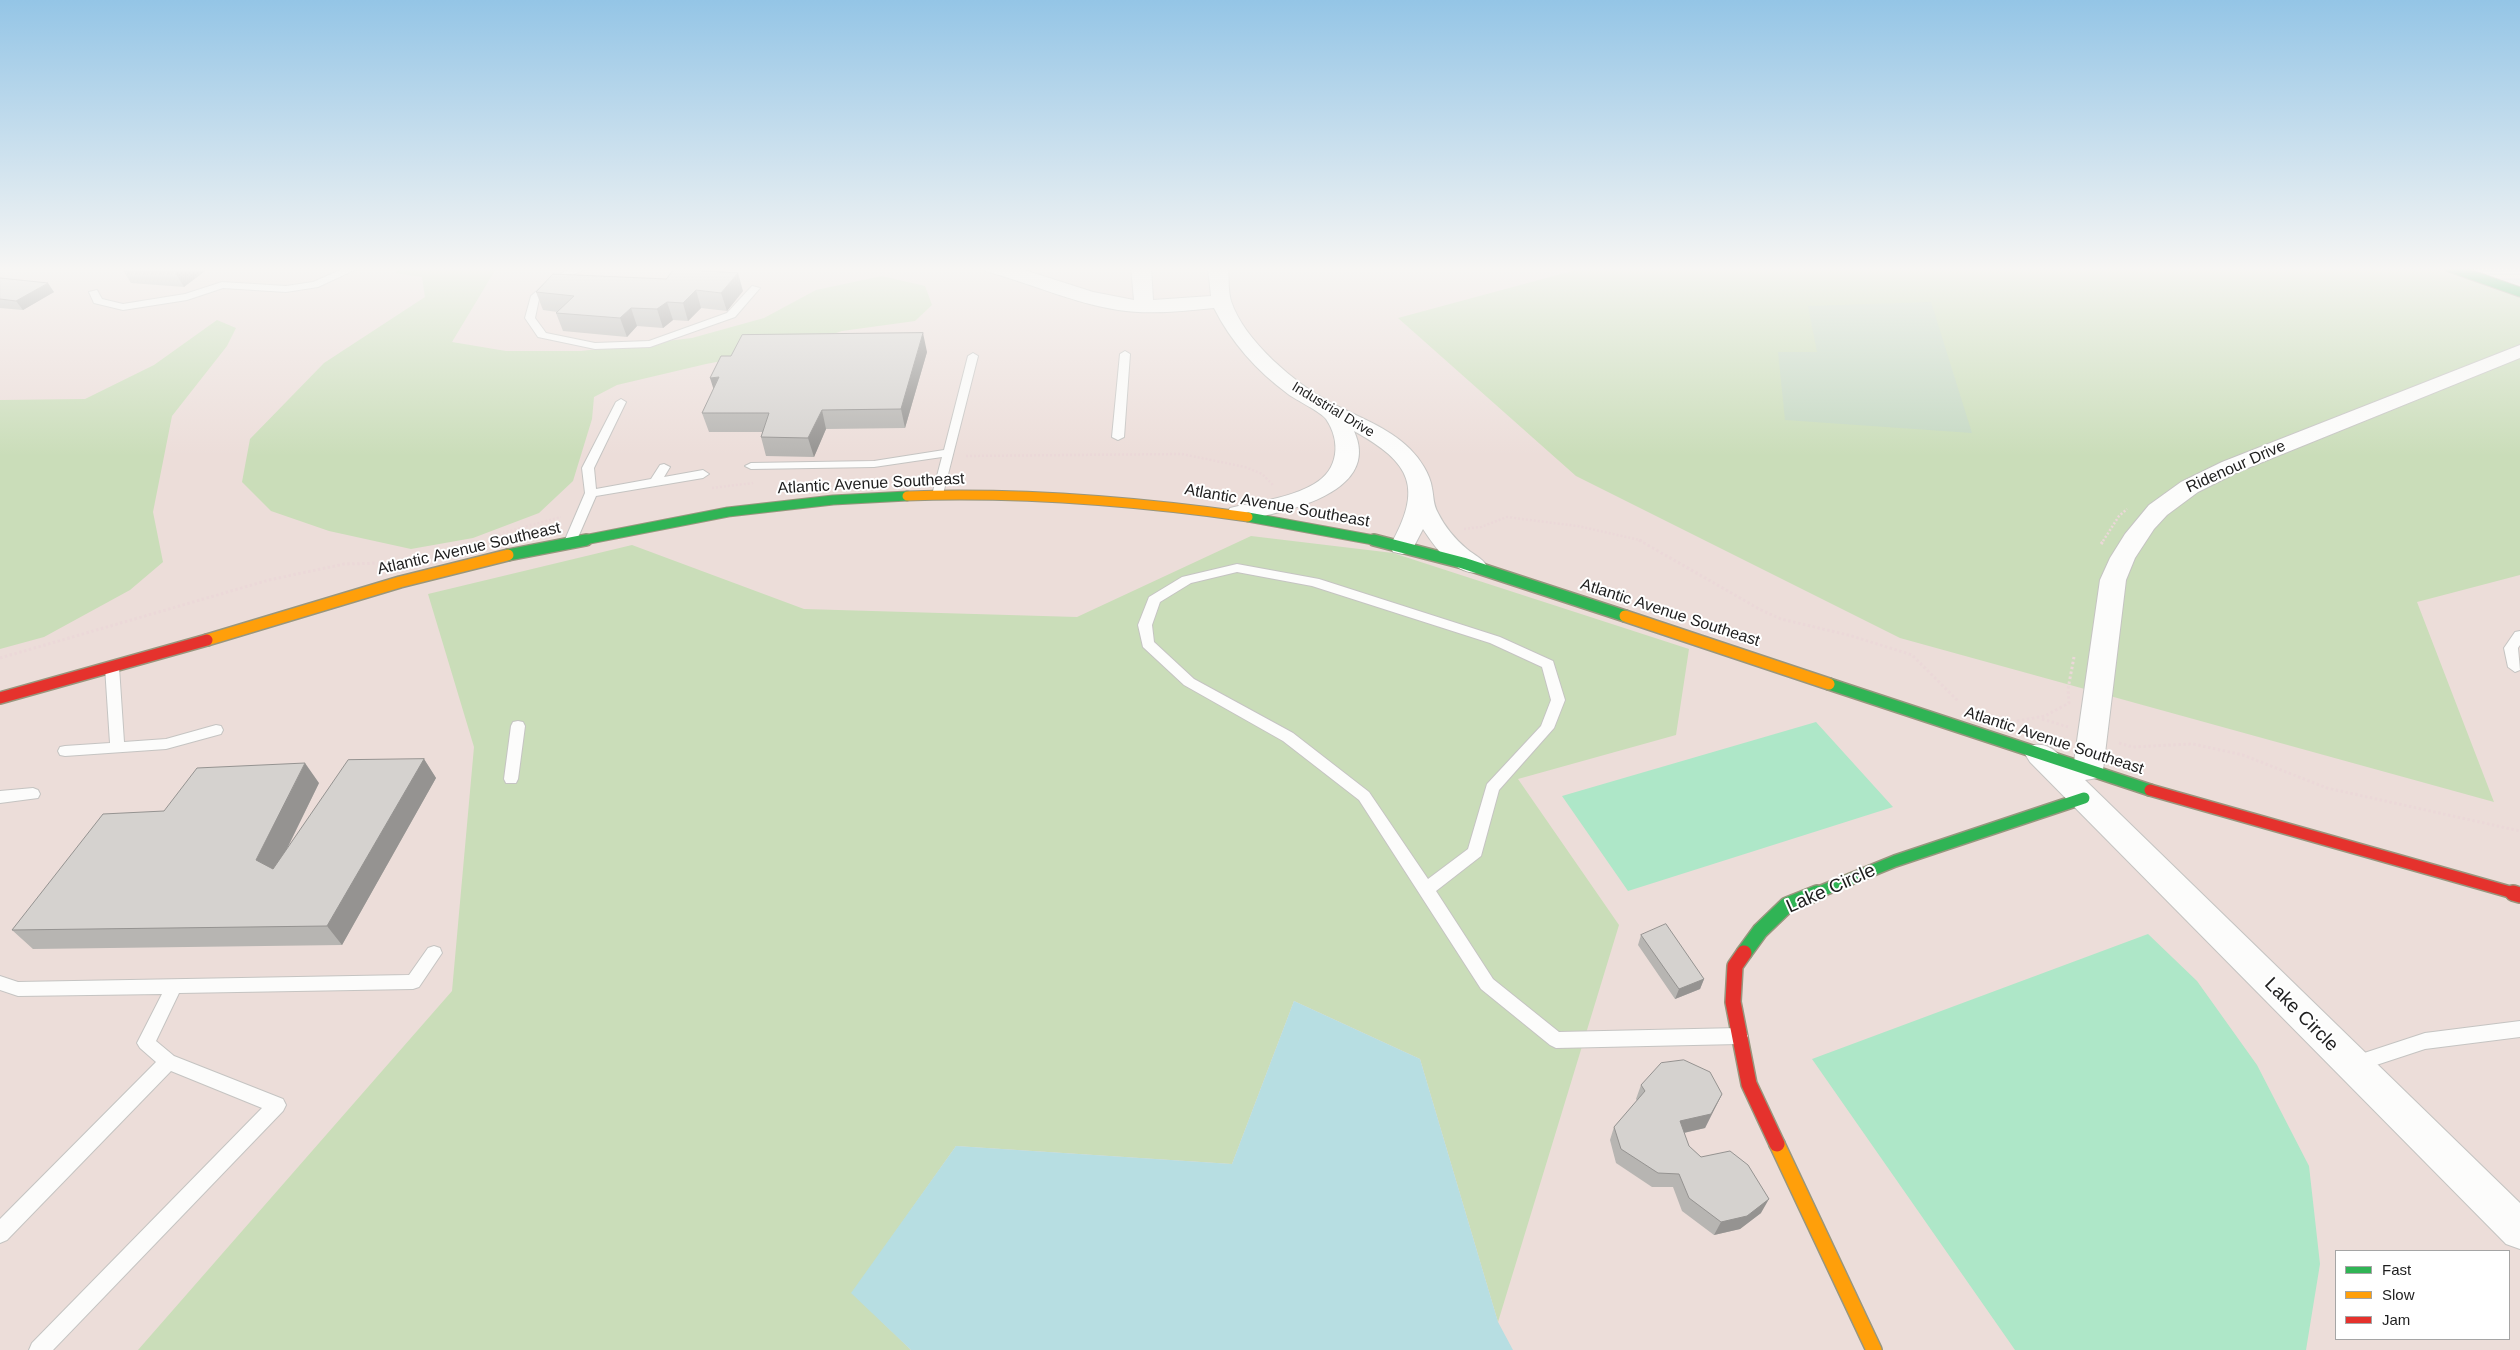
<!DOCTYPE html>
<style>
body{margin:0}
#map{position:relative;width:2520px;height:1350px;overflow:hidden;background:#edeae6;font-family:Helvetica,sans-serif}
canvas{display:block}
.legend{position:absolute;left:2335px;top:1250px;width:175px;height:90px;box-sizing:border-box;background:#fff;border:1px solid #a5a5a5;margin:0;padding:6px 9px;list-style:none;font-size:15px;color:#1e1e1e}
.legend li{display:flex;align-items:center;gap:10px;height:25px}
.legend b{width:25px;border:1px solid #a5a5a5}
</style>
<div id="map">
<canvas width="2520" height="1350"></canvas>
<ul class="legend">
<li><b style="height:6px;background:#30b455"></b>Fast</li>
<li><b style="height:6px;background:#ff9f0a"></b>Slow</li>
<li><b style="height:6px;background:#e5322d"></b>Jam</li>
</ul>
</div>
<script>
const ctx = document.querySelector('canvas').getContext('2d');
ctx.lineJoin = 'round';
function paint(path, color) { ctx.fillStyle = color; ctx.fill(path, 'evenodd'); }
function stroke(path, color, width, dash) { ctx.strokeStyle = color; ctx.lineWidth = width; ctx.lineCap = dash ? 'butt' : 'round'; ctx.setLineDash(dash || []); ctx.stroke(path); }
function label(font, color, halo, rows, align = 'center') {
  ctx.font = font + ' Helvetica,sans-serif'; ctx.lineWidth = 4; ctx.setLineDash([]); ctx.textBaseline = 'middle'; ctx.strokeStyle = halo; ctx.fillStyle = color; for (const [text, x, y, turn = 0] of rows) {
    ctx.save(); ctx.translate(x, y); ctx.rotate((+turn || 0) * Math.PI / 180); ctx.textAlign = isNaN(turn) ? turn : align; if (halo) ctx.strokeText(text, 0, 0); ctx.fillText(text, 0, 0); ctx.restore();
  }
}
paint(new Path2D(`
 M 0,267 L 2399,267 L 2520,309 L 2520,1350 L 0,1350 ZM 2336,1251 L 2509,1251 L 2509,1339 L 2336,1339 Z`), '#ecddd9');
paint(new Path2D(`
 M 400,267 L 497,267 L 452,342 L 506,351 L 581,351 L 692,338 L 764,318 L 816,290 L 882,276 L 925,286 L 932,305 L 915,321 L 842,331 L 795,347 L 706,364 L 617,385 L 594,397 L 592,419 L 573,481 L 539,513 L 473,538 L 411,549 L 329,531 L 271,511 L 242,482 L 250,439 L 324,363 L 425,297 L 422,277 L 395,273 Z
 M 1587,267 L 2452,267 L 2520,290 L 2520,575 L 2417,602 L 2494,802 L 1900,638 L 1576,476 L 1398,318 Z
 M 217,320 L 236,328 L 227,346 L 172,416 L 153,512 L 163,562 L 130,590 L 44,637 L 0,649 L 0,400 L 85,399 L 154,365 Z
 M 1251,536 L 1393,553 L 1689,649 L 1676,735 L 1518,779 L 1619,925 L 1498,1322 L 1420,1059 L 1294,1001 L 1232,1164 L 956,1146 L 852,1293 L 911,1350 L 138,1350 L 452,991 L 474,747 L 428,594 L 632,545 L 804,609 L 1077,617 Z`), '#caddb9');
paint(new Path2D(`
 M 1931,302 L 1972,433 L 1785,420 L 1778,352 L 1817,352 L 1808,306 Z`), '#c4d8c2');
paint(new Path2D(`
 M 1816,722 L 1893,807 L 1628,891 L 1562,796 Z
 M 2148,934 L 2197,981 L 2257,1065 L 2309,1166 L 2320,1264 L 2306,1350 L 2015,1350 L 1812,1059 Z`), '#aee7c8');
paint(new Path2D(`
 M 1294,1001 L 1420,1059 L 1498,1322 L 1513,1350 L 911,1350 L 851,1293 L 956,1146 L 1232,1164 Z`), '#b7dee2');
const lane = new Path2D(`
 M 347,267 L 361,267 L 318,287 L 286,292 L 223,288 L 187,300 L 123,310 L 94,303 L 89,292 L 97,290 L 102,299 L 123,304 L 185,294 L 222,282 L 286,286 L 313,282 Z
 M 575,267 L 589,267 L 558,282 L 539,299 L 535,318 L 546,333 L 595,343 L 649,341 L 727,313 L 752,286 L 760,288 L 735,317 L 650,347 L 595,349 L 538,337 L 525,318 L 531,296 L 552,278 Z
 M 1125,351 L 1130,354 L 1124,437 L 1118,440 L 1112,437 L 1120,354 Z
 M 973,353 L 978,356 L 942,498 L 938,499 L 932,495 L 942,457 L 874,467 L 751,469 L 745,466 L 751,463 L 874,461 L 944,450 L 968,356 Z
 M 621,399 L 626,402 L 594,468 L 596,489 L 651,479 L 660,465 L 664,464 L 670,467 L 664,477 L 703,470 L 709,474 L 703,478 L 596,496 L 576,542 L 570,546 L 566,545 L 564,542 L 585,493 L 582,468 L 616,402 Z
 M 1237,564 L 1319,579 L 1500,637 L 1553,661 L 1565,700 L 1554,728 L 1499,790 L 1481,856 L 1436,891 L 1493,979 L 1559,1032 L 1739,1028 L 1745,1031 L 1748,1036 L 1745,1041 L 1739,1044 L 1556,1048 L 1550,1045 L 1481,989 L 1359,800 L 1283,741 L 1184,685 L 1143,647 L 1138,625 L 1149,597 L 1182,577 ZM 1237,572 L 1312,586 L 1490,643 L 1542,667 L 1551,700 L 1541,726 L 1487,784 L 1468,849 L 1428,879 L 1369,792 L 1293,733 L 1194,679 L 1154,642 L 1152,625 L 1160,602 L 1191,583 Z
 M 2520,631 L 2520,645 L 2518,648 L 2520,670 L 2515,672 L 2508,667 L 2504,648 L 2515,632 Z
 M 112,662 L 119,667 L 124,742 L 166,739 L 216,725 L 221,726 L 223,730 L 221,734 L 166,749 L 65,756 L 60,755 L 58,751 L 60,747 L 65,746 L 110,743 L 105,667 Z
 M 518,721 L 523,722 L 525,726 L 518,779 L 516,783 L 506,783 L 504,779 L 511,726 L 513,722 Z
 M 33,788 L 38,790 L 40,794 L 38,798 L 0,803 L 0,791 Z
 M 434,946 L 440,948 L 442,953 L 419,987 L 413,989 L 179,993 L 156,1041 L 174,1056 L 283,1099 L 286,1105 L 283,1111 L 53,1350 L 29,1350 L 32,1343 L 262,1108 L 171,1071 L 7,1240 L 0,1243 L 0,1219 L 156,1062 L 140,1048 L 137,1043 L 162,994 L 18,996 L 0,990 L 0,976 L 18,982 L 409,975 L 428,948 Z
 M 2520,1021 L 2520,1037 L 2425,1049 L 2355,1072 L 2349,1070 L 2346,1064 L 2349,1058 L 2425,1033 Z`);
const street = new Path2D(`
 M 983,267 L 1015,267 L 1093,292 L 1134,300 L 1131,267 L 1151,267 L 1153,300 L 1211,296 L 1208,267 L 1228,267 C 1229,278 1228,291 1231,301 C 1244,341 1296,384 1331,403 C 1358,417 1388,427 1410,449 C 1420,459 1430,474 1432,488 C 1434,498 1433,504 1438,513 C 1445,527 1455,539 1467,549 C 1474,555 1482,558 1487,566 L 1483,572 C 1457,578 1436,549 1423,529 L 1411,552 L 1402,554 L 1393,552 L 1390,546 C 1423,488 1412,463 1354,431 C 1378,484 1310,505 1272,514 C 1259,517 1244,522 1230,518 L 1227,513 L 1230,508 C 1259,501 1288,499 1314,484 C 1339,470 1341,441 1326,419 C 1321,412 1296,400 1288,394 C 1257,371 1231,342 1214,308 C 1183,311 1150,315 1118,310 C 1073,303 1030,283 985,271 Z
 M 2520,345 L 2520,358 L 2238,472 L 2198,492 L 2167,515 L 2154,529 L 2135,558 L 2126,580 L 2103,770 L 2098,778 L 2085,780 L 2520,1203 L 2520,1249 L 2506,1244 L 2030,762 L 2025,754 L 2030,746 C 2050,740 2060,756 2073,769 L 2100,580 L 2110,558 L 2125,534 L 2149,505 L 2181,482 L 2222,462 Z`);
const fastFar2 = new Path2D(`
 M 2449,267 L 2520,292
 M 1248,517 L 1379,541
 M 579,541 L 728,512 L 833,500 L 907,496`);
const fastFar1 = new Path2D(`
 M 1374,540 L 1463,563 L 1625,616
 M 508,555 L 586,540
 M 1829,684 L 2150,790
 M 1814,894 L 1895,861 L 2084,798`);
const fast = new Path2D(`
 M 1744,953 L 1760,931 L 1787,905 L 1817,893`);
const slowFar2 = new Path2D(`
 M 907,496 C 1022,492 1134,501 1248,517`);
const slowFar1 = new Path2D(`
 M 1625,616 L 1829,684
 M 207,640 L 400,582 L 508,555`);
const slow = new Path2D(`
 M 1777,1144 L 1874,1350`);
const jamFar1 = new Path2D(`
 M 0,698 L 207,640
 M 2150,790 L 2517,894`);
const jam = new Path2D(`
 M 2513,893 L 2520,895
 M 1744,953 L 1735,966 L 1733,1002 L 1749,1084 L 1777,1144`);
stroke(lane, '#c5c4c2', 2);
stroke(street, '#c5c4c2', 2);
stroke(fastFar2, '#98967e', 11);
stroke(fastFar1, '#98967e', 14);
stroke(fast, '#98967e', 18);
stroke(slowFar2, '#98967e', 11);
stroke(slowFar1, '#98967e', 14);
stroke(slow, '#98967e', 18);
stroke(jamFar1, '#98967e', 14);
stroke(jam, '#98967e', 18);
stroke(new Path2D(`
 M 966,456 L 1182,454 L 1245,467 L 1262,474 L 1274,486
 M 712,488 L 753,483
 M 1464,529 L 1481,527 L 1507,517 L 1578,526 L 1644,541
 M 495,535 L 561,517
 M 2103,541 L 2119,516 L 2127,509`), '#ebd8d8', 2.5, [2, 2]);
stroke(new Path2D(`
 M 1639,540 L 1761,610 L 1781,619 L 1852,636 L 1912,655 L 1958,701
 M 2101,544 L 2104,540
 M 0,658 L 269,580 L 344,564 L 386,563
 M 2042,719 L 2068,727
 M 2017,721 L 2045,716 L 2069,703 L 2068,689 L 2074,657
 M 2119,743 L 2132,747 L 2193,744 L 2243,755 L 2327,788 L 2520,831`), '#ebd8d8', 3, [2.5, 2.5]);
paint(lane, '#fcfcfb');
paint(street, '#fcfcfb');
stroke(fastFar2, '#30b455', 9);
stroke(fastFar1, '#30b455', 11);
stroke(fast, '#30b455', 15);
stroke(slowFar2, '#ff9f0a', 9);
stroke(slowFar1, '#ff9f0a', 11);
stroke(slow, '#ff9f0a', 15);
stroke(jamFar1, '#e5322d', 11);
stroke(jam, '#e5322d', 15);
paint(new Path2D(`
 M 121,267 L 210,267 L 184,287 L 131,283 Z
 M 553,274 L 743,291 L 727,311 L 701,308 L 688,321 L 673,320 L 663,328 L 637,326 L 627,337 L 563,331 L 556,313 L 557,312 L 543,310 L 536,292 Z
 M 0,278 L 54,292 L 23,310 L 0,308 Z
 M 927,352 L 905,428 L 826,429 L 814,457 L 766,456 L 761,437 L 763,432 L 709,432 L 702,413 Z
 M 424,759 L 436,778 L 342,945 L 33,949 L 12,930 L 319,783 L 287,849 Z
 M 1641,935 L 1704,979 L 1700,989 L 1675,999 L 1638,945 Z
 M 1641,1085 L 1722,1094 L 1705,1128 L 1684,1133 L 1689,1146 L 1761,1213 L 1740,1229 L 1714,1235 L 1682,1211 L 1673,1187 L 1652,1187 L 1616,1163 L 1610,1140 L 1614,1127 L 1637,1101 L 1636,1099 Z`), '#b7b5b2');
paint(new Path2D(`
 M 176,267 L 210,267 L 184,287 L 173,269 Z
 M 738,273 L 743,291 L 727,311 L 721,293 Z
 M 48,283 L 54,292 L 23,310 L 16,301 Z
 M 696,290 L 701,308 L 688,321 L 683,303 Z
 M 667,302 L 673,320 L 663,328 L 657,309 Z
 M 631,308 L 637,326 L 627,337 L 620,318 Z
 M 923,333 L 927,352 L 905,428 L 901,409 Z
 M 719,377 L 716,397 L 710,378 Z
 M 822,410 L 826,429 L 814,457 L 808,438 Z
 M 424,759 L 436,778 L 342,945 L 327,926 Z
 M 305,763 L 319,783 L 272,879 L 256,860 Z
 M 1704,979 L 1700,989 L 1675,999 L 1679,989 Z
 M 1722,1094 L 1705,1128 L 1674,1135 L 1680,1121 Z
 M 1769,1199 L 1761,1213 L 1740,1229 L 1714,1235 L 1721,1222 Z`), '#959391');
const building = new Path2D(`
 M 149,267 L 176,267 L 173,269 Z
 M 674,269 L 738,273 L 721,293 L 696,290 L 683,303 L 667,302 L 657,309 L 631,308 L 620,318 L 556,313 L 574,296 L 536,292 L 553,274 L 666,279 Z
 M 0,278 L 48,283 L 16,301 L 0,299 Z
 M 923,333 L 901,409 L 822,410 L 808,438 L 761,437 L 769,413 L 702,413 L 719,377 L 710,378 L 721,356 L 731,356 L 742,335 Z
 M 424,759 L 327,926 L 12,930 L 103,814 L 164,811 L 197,768 L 305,763 L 256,860 L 273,869 L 348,760 Z
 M 1666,924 L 1704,979 L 1679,989 L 1641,935 Z
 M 1684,1060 L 1710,1072 L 1722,1094 L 1711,1114 L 1680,1121 L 1689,1146 L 1701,1157 L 1730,1151 L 1748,1165 L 1769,1199 L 1747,1216 L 1721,1222 L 1689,1198 L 1679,1174 L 1658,1173 L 1621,1149 L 1614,1127 L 1645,1091 L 1641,1085 L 1661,1063 Z`);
paint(building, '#d5d2cf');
stroke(building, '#959391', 1);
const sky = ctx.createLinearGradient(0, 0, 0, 456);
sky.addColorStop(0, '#94c5e6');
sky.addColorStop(0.59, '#f7f6f4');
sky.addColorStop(1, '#f7f6f400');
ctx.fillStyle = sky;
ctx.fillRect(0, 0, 2520, 456);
label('14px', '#1e1e1e', '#fff', [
 ["Industrial Drive",1333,410,31]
]);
label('16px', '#1e1e1e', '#fff', [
 ["Ridenour Drive",2236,467,-24],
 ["Atlantic Avenue Southeast",871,484,-3],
 ["Atlantic Avenue Southeast",1277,506,10],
 ["Atlantic Avenue Southeast",469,549,-13],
 ["Atlantic Avenue Southeast",1670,613,18],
 ["Atlantic Avenue Southeast",2054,741,18]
]);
label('19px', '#1e1e1e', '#fff', [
 ["Lake Circle",1831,889,-24],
 ["Lake Circle",2301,1015,45]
]);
</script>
